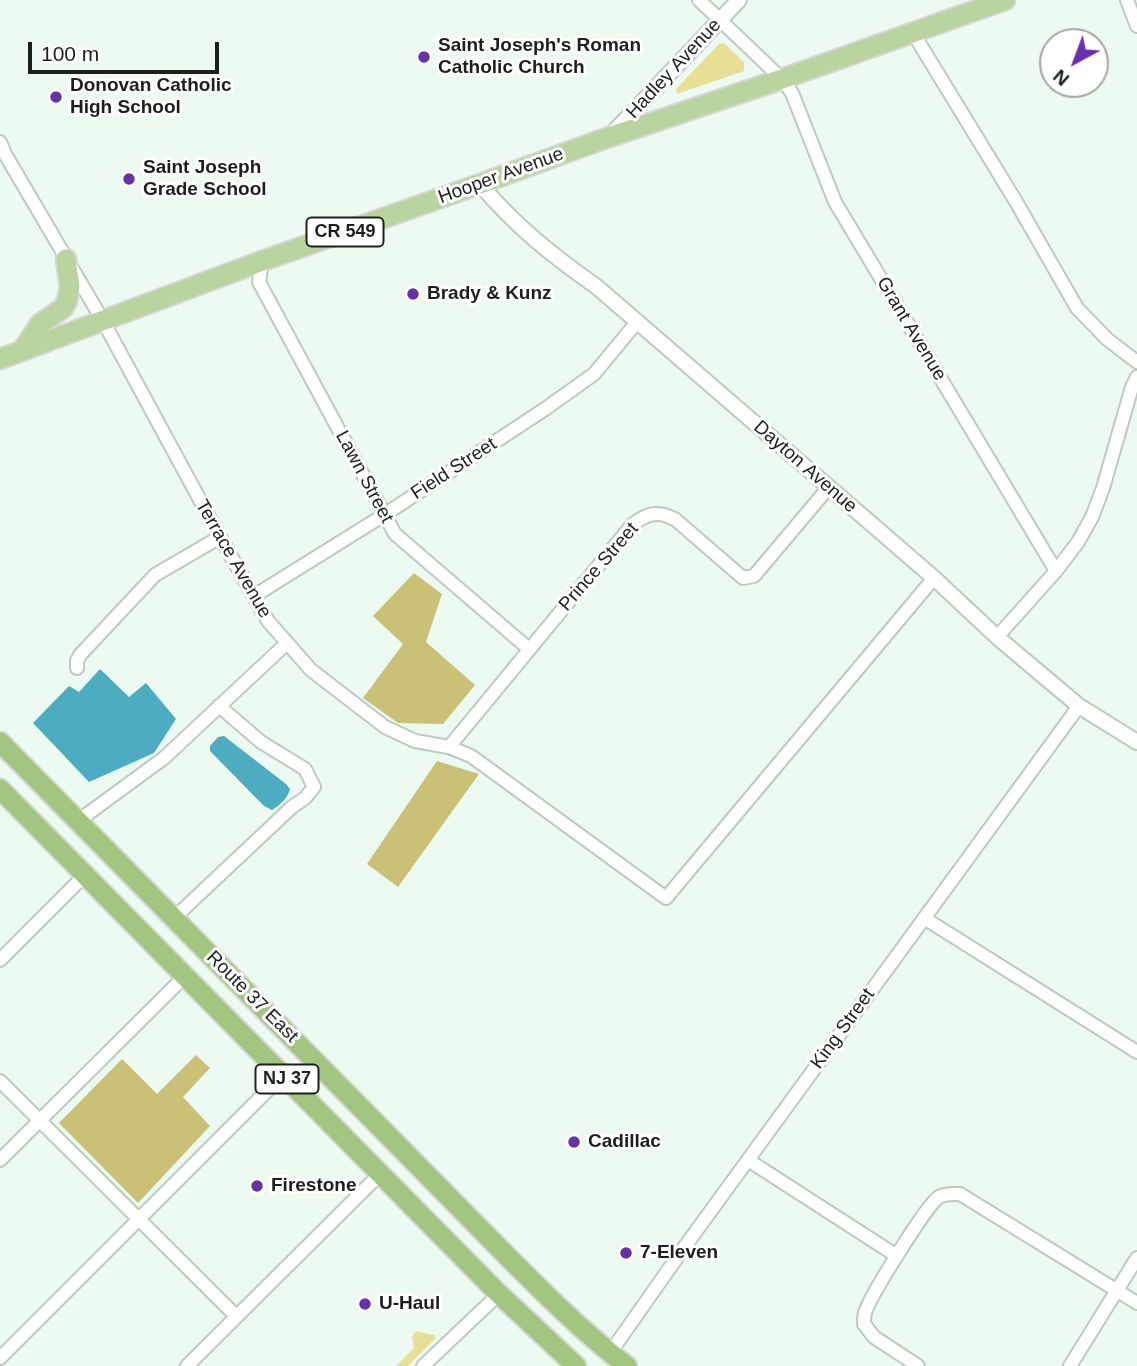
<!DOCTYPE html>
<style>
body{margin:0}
#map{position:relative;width:1137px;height:1366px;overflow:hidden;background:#ecfaf1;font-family:Helvetica,sans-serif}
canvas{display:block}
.north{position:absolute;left:1039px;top:28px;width:70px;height:70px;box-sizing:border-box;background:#fff;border:2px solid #a4a6a5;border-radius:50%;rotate:221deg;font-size:19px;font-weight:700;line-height:28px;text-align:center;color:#1b201d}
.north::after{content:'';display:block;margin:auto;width:24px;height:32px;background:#6732a9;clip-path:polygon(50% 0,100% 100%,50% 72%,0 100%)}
.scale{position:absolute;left:28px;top:42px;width:191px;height:32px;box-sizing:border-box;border:4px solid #1b201d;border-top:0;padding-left:9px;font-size:21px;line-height:24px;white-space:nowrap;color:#1b201d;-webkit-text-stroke:5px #fff;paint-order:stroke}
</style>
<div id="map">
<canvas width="1137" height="1366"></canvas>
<div class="north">N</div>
<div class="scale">100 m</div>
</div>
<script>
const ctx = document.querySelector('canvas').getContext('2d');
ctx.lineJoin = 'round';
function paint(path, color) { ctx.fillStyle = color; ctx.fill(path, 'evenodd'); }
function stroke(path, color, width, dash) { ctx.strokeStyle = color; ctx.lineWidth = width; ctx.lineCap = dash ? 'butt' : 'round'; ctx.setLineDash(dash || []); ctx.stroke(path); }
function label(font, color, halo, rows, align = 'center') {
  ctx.font = font + ' Helvetica,sans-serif'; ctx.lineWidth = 6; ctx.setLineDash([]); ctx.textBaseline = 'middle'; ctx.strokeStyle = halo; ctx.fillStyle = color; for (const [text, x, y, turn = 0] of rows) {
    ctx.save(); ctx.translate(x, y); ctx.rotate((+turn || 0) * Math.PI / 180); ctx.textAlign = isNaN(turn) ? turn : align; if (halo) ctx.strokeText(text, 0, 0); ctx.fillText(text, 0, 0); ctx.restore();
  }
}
paint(new Path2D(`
 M 724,43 L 744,62 L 744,71 L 677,94 L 676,89 L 719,44 Z
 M 416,1331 L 434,1335 L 436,1338 L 408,1366 L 396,1366 L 414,1348 L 412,1337 Z`), '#e8e097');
paint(new Path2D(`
 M 414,573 L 442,594 L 426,642 L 475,685 L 443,724 L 398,723 L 363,698 L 403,644 L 373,616 Z
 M 437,761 L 479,774 L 398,887 L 367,864 Z
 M 196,1055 L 210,1068 L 183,1097 L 210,1126 L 138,1203 L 59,1123 L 122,1059 L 157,1094 Z`), '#cac177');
paint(new Path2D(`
 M 100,669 L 129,697 L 146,683 L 176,719 L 154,753 L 89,782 L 33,723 L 69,686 L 79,692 Z
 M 224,736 L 286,784 L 290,789 C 288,798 280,805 272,810 L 264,806 L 210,751 L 210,746 L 218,737 Z`), '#4bacc2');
const minor = new Path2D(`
 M 699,0 L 782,79 L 792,93 L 835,202 L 1056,571
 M 1127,0 L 1137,26
 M 913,33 L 1015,200 L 1077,308 L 1107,339 L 1137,362
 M 0,142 L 5,154 L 103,321 L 220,537 L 268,621 L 311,670 L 385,727 L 415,741 L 449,747 L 471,756 L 666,898 L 934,578
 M 262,261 L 259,282 L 395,534 L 529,649
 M 254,596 L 384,515 L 545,409 L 594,374 L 637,322
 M 997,637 L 1056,571 L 1078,542 L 1092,517 L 1103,488 L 1132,387 L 1137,377
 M 77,668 L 77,661 L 80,655 L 155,575 L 220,537
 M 449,747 L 632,525 C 647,513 659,510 676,520 L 743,578 L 754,576 L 829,487
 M 78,821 L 164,758 L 287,643
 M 174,918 L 292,807 L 305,798 L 314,787 L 305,769 L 261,742 L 219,706
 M 924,918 L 1137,1052
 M 0,960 L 85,875
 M 0,1081 L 236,1316
 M 0,1160 L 184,977
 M 748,1160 L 897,1256
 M 610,1353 L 683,1249 L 1079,706
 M 0,1358 L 283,1075
 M 187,1366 L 380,1174
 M 423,1366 L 499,1294
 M 918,1366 L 874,1337 L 864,1324 C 864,1320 864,1316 865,1313 C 869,1298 927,1204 939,1197 C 946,1193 953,1194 960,1194 L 1137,1303
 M 1070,1366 L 1137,1258`);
const tertiary = new Path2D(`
 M 610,136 L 739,0
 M 480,184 C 515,226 553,256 597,287 L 934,578 L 997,637 L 1079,706 L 1137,742`);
const primary = new Path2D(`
 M 22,351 L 40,324 L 63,308 L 67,301 L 70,287 L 66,259
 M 0,359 L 262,261 L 480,184 L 609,137 L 782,79 L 1005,0`);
const trunk = new Path2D(`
 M 0,742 L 510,1259 C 547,1296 585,1334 627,1366
 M 0,789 L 499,1294 L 576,1366`);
stroke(minor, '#bdcac2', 16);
stroke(tertiary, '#bdcac2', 18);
stroke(primary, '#d6d7d6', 23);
stroke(trunk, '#d6d7d6', 23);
stroke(minor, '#fff', 12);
stroke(tertiary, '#fff', 14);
stroke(primary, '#b9d49f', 19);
stroke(trunk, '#a2c67f', 19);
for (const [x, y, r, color] of [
 [424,57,7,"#6732a9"],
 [56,97,7,"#6732a9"],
 [129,179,7,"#6732a9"],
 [413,294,7,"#6732a9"],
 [574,1142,7,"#6732a9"],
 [257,1186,7,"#6732a9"],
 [626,1253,7,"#6732a9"],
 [365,1304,7,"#6732a9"]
]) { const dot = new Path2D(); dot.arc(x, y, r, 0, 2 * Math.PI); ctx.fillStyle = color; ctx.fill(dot); stroke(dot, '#fff', 2.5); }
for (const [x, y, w] of [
 [345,232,77],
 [287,1079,63]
]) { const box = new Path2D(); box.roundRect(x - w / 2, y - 14.5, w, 29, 5); ctx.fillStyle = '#fff'; ctx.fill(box); stroke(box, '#1b201d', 2); }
label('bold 18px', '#1b201d', null, [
 ["CR 549",345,232],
 ["NJ 37",287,1079]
]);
label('bold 19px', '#1b201d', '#fff', [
 ["Saint Joseph's Roman",438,46],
 ["Catholic Church",438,68],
 ["Donovan Catholic",70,86],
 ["High School",70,108],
 ["Saint Joseph",143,168],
 ["Grade School",143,190],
 ["Brady & Kunz",427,294],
 ["Cadillac",588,1142],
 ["Firestone",271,1186],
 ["7-Eleven",640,1253],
 ["U-Haul",379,1304]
], 'left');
label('19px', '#1b201d', '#fff', [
 ["Hadley Avenue",674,69,-47],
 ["Hooper Avenue",501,176,-20],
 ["Grant Avenue",911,329,59],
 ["Dayton Avenue",805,467,41],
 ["Field Street",454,469,-33],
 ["Lawn Street",364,477,62],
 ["Terrace Avenue",233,559,60],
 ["Prince Street",599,567,-49],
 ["Route 37 East",252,997,45],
 ["King Street",843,1029,-54]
]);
</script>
